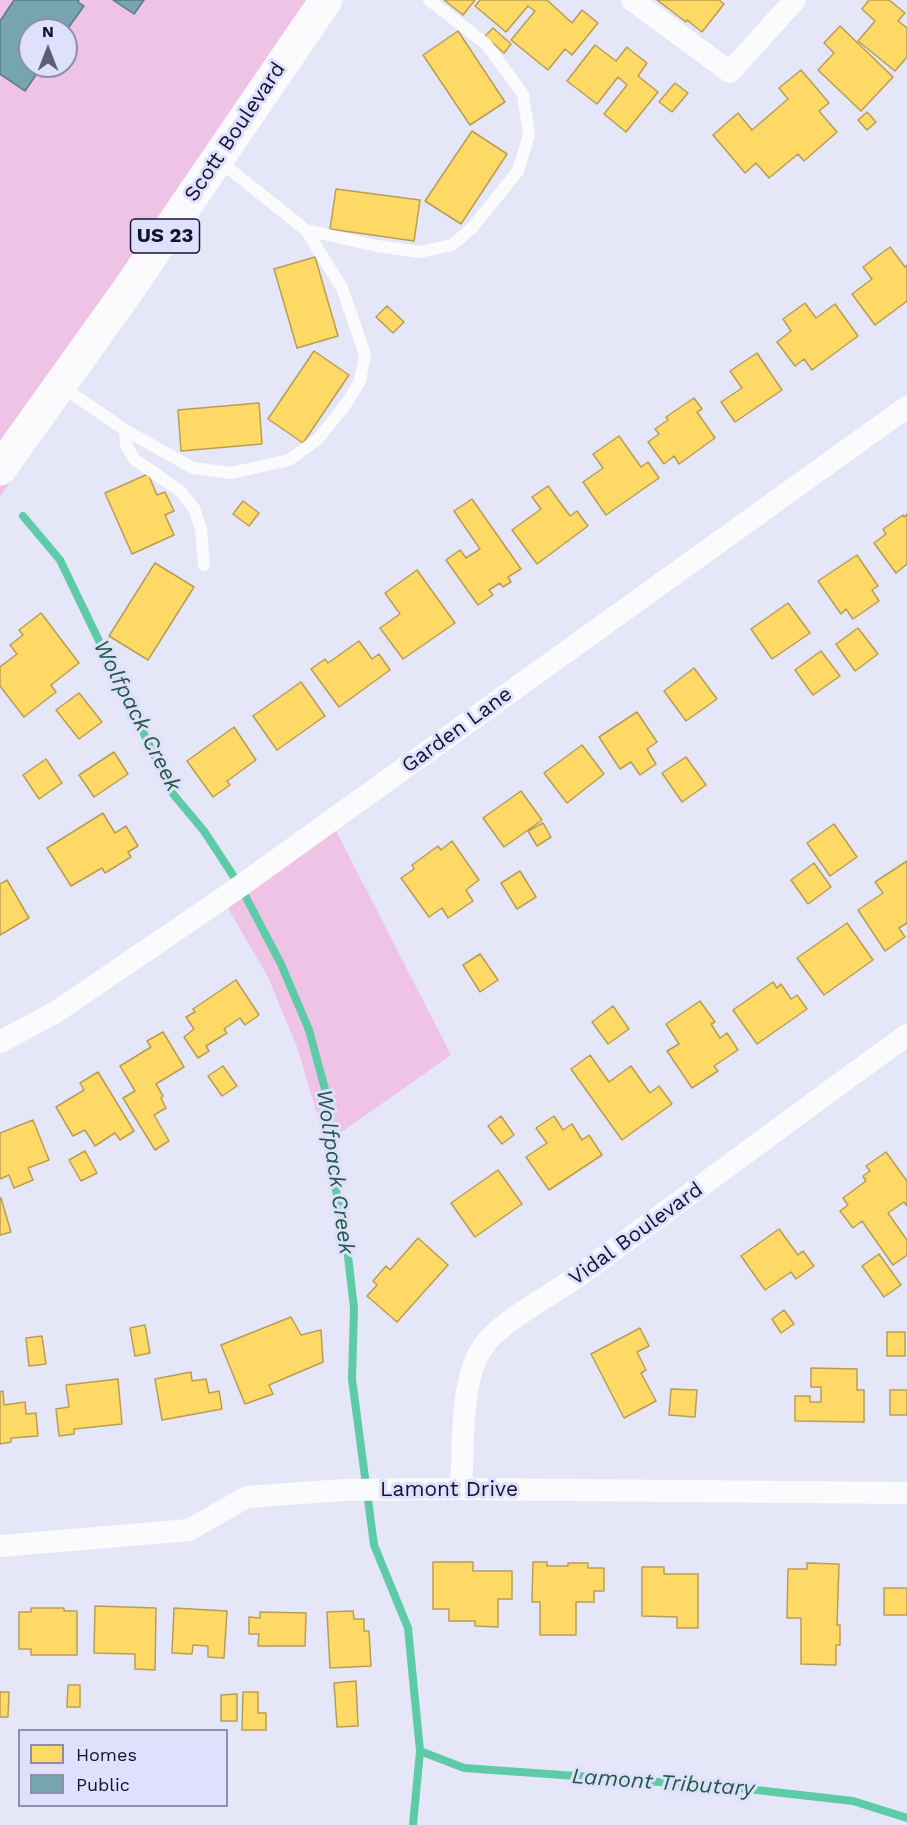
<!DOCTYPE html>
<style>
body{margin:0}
#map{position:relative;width:907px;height:1825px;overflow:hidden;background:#e5e6f7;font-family:"Work Sans",sans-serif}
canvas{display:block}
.legend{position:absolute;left:18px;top:1729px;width:210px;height:78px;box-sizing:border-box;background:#dee0fe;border:2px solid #8d8eaa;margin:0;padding:8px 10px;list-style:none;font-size:18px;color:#13132d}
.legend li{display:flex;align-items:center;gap:12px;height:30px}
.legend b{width:30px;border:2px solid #8d8eaa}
.north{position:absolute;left:18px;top:18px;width:60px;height:60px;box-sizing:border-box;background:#dee0fe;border:2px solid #8d8eaa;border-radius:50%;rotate:0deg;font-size:16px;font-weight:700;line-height:24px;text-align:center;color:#13132d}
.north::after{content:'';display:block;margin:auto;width:21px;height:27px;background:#5c5d74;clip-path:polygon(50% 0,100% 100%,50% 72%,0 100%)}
</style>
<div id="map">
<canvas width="907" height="1825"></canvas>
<ul class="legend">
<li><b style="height:16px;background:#ffd966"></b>Homes</li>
<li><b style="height:16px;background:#76a5af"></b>Public</li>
</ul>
<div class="north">N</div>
</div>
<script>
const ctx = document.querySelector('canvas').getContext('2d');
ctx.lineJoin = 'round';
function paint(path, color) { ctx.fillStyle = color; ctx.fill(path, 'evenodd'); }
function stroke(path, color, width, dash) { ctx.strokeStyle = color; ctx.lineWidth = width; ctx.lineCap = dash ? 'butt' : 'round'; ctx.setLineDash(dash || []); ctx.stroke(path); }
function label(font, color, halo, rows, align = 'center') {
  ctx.font = font + ' "Work Sans",sans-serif'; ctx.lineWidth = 6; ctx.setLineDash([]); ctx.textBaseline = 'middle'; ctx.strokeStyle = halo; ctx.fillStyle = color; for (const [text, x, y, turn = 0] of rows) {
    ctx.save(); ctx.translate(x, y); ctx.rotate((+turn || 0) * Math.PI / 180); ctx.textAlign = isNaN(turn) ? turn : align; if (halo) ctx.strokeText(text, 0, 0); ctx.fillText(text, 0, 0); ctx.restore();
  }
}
paint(new Path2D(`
 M 0,0 L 323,0 L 0,497 ZM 30,30 L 66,30 L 66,66 L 30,66 Z
 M 331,821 L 451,1055 L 326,1143 L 297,1047 L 268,977 L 221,896 Z`), '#eec3e6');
const homes = new Path2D(`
 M 444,0 L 475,0 L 463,15 Z
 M 480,0 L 547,0 L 572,23 L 582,10 L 598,23 L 572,55 L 565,49 L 548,70 L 511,40 L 535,11 L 528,6 L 506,32 L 475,6 Z
 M 657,0 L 719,0 L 724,4 L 702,32 L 687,20 L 686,22 Z
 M 869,0 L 889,0 L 905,13 L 898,21 L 907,28 L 907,57 L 895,71 L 858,41 L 875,21 L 862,9 Z
 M 840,26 L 893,77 L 861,111 L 818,70 L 834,53 L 824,43 Z
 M 493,28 L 511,44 L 504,53 L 485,36 Z
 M 458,31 L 505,102 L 470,125 L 423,55 Z
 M 595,45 L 616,61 L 627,47 L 629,49 L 647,63 L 638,76 L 658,92 L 626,132 L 604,114 L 627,85 L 618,77 L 597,104 L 567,81 Z
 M 801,70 L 829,103 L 819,111 L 837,132 L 804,161 L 798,154 L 769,178 L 756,163 L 745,173 L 713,135 L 738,113 L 752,130 L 788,99 L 779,88 Z
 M 675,83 L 688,93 L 672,112 L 659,102 Z
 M 867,112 L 876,122 L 867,130 L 858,120 Z
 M 472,131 L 507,154 L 461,224 L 425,201 Z
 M 336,189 L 420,200 L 414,241 L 330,229 Z
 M 890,247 L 905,267 L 907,265 L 907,301 L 875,325 L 852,294 L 872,279 L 863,267 Z
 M 315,257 L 338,336 L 297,348 L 274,269 Z
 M 805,303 L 816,318 L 835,304 L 858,336 L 812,370 L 804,359 L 795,366 L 777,342 L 791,331 L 783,319 Z
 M 387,306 L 404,322 L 393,333 L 376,317 Z
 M 314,351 L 349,375 L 303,443 L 268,419 Z
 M 757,353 L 782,390 L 735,422 L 721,402 L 742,388 L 730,371 Z
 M 694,398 L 702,409 L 697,412 L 715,438 L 679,464 L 674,456 L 664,464 L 648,442 L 659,434 L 655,429 L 668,420 L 666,417 Z
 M 259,403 L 262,444 L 181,451 L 178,410 Z
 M 619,436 L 641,467 L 648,462 L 659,478 L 606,515 L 583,482 L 603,468 L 593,454 Z
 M 148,474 L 157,495 L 165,492 L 174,511 L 165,515 L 174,535 L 132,554 L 105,493 Z
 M 548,486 L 570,516 L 577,511 L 588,526 L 537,564 L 512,530 L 541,509 L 532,497 Z
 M 472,499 L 521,569 L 508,577 L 511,582 L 503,587 L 500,583 L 489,590 L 493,595 L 478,605 L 446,560 L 460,550 L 466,558 L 480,549 L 454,511 Z
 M 243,501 L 259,513 L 249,526 L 233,514 Z
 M 907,514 L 907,564 L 896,573 L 874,543 L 886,534 L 883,529 L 903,515 L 904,517 Z
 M 857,555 L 878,586 L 872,590 L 879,601 L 853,619 L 846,609 L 841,614 L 818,581 Z
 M 155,563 L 194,587 L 148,660 L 109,636 Z
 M 417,570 L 455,623 L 403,659 L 380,628 L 400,614 L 385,593 Z
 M 788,603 L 810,633 L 772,659 L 751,629 Z
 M 41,613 L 79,663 L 51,685 L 56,692 L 24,717 L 0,686 L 0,667 L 17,654 L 10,645 L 23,635 L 19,630 Z
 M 858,628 L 878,654 L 855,671 L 836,644 Z
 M 359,641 L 372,659 L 379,654 L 390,670 L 339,707 L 311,669 L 325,659 L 328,663 Z
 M 821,651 L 840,676 L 813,695 L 795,670 Z
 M 694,668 L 717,699 L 686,721 L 664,691 Z
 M 301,682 L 325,716 L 277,750 L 253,716 Z
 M 79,693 L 102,722 L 79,739 L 56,710 Z
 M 637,712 L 657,742 L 647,749 L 656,764 L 640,775 L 631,762 L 620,769 L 599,737 Z
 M 234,727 L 256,760 L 227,781 L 230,785 L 213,797 L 187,761 Z
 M 582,745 L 604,774 L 567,803 L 544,773 Z
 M 114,752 L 128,774 L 94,797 L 79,775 Z
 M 686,757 L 706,785 L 682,802 L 662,773 Z
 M 46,759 L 62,783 L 39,799 L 23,775 Z
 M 521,791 L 542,820 L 504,847 L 483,818 Z
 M 103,813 L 115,833 L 126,826 L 138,846 L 128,852 L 131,857 L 105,873 L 102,868 L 71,886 L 47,848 Z
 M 543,823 L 551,837 L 537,846 L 528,831 Z
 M 834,824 L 857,857 L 830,876 L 807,843 Z
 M 452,841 L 479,880 L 466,890 L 473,901 L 448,918 L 442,908 L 429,917 L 401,878 L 414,869 L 412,865 L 438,846 L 441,850 Z
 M 907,861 L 907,923 L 899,928 L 905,937 L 885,951 L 858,910 L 883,893 L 875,882 Z
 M 814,863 L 831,887 L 808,904 L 791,880 Z
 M 520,871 L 536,897 L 517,909 L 501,883 Z
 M 7,880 L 29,918 L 0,935 L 0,884 Z
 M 847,923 L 873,960 L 824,995 L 797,958 Z
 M 480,954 L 498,980 L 480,992 L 463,965 Z
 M 236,980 L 259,1015 L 245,1025 L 240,1018 L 224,1029 L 227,1033 L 206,1046 L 209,1051 L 198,1058 L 184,1037 L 194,1029 L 186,1017 L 195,1012 L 193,1009 Z
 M 773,982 L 777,988 L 781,984 L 791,999 L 797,995 L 807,1009 L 757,1044 L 733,1010 Z
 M 700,1001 L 715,1022 L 711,1024 L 720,1038 L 727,1033 L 738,1050 L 714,1066 L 718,1071 L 692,1088 L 667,1051 L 679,1044 L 666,1024 Z
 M 613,1006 L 629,1029 L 608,1044 L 592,1022 Z
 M 163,1032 L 184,1067 L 156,1084 L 163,1096 L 161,1098 L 166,1108 L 154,1115 L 169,1141 L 155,1150 L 123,1098 L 135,1091 L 120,1066 L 151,1047 L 147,1041 Z
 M 590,1055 L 609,1082 L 631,1066 L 650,1093 L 659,1086 L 672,1104 L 622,1140 L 571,1069 Z
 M 223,1066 L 237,1086 L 222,1096 L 208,1076 Z
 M 98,1072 L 134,1131 L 120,1140 L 115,1133 L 95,1146 L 85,1130 L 73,1136 L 56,1107 L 84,1090 L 80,1083 Z
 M 501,1116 L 514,1135 L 502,1144 L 488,1126 Z
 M 554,1116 L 563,1130 L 572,1124 L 582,1140 L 589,1135 L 602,1155 L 549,1190 L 526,1157 L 547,1143 L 536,1128 Z
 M 33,1120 L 49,1160 L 28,1168 L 33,1180 L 14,1188 L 9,1175 L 0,1179 L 0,1133 Z
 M 85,1151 L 97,1173 L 81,1181 L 69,1160 Z
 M 886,1152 L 907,1181 L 907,1206 L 904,1202 L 888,1213 L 907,1240 L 907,1255 L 893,1265 L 862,1221 L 853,1228 L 840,1211 L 848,1205 L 843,1198 L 866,1181 L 863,1176 L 870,1171 L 866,1166 Z
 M 498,1170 L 522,1204 L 475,1237 L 451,1203 Z
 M 1,1198 L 11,1232 L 0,1235 L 0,1198 Z
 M 779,1229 L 798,1255 L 803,1251 L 814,1266 L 796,1279 L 791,1272 L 765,1290 L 741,1256 Z
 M 418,1238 L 448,1265 L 397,1322 L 367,1296 L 377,1285 L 373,1281 L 386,1266 L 390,1270 Z
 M 879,1254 L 901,1285 L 884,1297 L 862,1266 Z
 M 784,1310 L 794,1324 L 781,1333 L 772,1319 Z
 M 291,1317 L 301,1335 L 321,1330 L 323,1362 L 269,1385 L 273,1394 L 245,1404 L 221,1345 Z
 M 145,1325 L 150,1353 L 135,1356 L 130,1328 Z
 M 640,1328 L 649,1346 L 637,1352 L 646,1370 L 641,1373 L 656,1401 L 624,1418 L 591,1354 Z
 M 887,1332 L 905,1332 L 905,1356 L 887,1356 Z
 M 42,1336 L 46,1364 L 29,1366 L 26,1338 Z
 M 811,1368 L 857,1369 L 857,1390 L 864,1390 L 864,1422 L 795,1421 L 795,1396 L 810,1396 L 810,1402 L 821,1402 L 821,1387 L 811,1387 Z
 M 191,1372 L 192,1381 L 206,1379 L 209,1393 L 219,1391 L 222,1409 L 162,1420 L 155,1379 Z
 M 118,1379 L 122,1424 L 74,1429 L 74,1434 L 59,1436 L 56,1409 L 69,1407 L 66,1385 Z
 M 671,1389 L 697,1390 L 695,1417 L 669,1415 Z
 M 890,1390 L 907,1390 L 907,1415 L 890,1415 Z
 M 3,1391 L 4,1405 L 25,1402 L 26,1414 L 36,1413 L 38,1436 L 11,1438 L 11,1442 L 0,1444 L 0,1392 Z
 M 433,1562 L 473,1562 L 473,1571 L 512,1571 L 512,1599 L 498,1599 L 498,1627 L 475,1626 L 475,1621 L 449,1621 L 449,1609 L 433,1609 Z
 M 533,1562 L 547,1562 L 547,1566 L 568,1566 L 568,1563 L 588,1563 L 588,1568 L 604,1568 L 604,1591 L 594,1591 L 594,1602 L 576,1602 L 576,1635 L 540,1635 L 540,1602 L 532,1602 Z
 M 807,1563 L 839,1564 L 837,1625 L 840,1625 L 840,1645 L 836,1645 L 836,1665 L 801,1664 L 801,1618 L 787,1618 L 788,1569 L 807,1569 Z
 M 642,1567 L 664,1567 L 664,1574 L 698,1574 L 698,1628 L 677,1628 L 677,1617 L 642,1616 Z
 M 884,1588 L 907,1588 L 907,1615 L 884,1615 Z
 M 95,1606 L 156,1608 L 155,1670 L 135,1669 L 135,1654 L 94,1653 Z
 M 31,1608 L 64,1608 L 64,1611 L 77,1611 L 77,1655 L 31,1655 L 31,1649 L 19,1649 L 19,1612 L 31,1612 Z
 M 174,1608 L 227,1611 L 224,1658 L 208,1657 L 208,1646 L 193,1645 L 192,1654 L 172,1653 Z
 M 353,1611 L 354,1619 L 364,1619 L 364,1631 L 369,1631 L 371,1666 L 330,1668 L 327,1612 Z
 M 260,1612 L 306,1613 L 305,1646 L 258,1646 L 259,1634 L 249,1634 L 249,1617 L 260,1618 Z
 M 356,1681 L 358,1726 L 337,1727 L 334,1683 Z
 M 68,1685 L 80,1685 L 80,1707 L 67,1707 Z
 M 0,1692 L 9,1692 L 8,1717 L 0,1717 Z
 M 243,1692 L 258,1692 L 258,1713 L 266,1713 L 266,1730 L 242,1730 Z
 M 237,1694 L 237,1721 L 221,1721 L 221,1695 Z`);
paint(homes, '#ffd966');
stroke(homes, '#b89e55', 1.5);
const public = new Path2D(`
 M 14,0 L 79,0 L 78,2 L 84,6 L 66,31 L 30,30 L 30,66 L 42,66 L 25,91 L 0,74 L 0,21 Z
 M 113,0 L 144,0 L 134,14 Z`);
paint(public, '#76a5af');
stroke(public, '#587988', 1.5);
stroke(new Path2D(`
 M 23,516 L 60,560 L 173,794 L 204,831 L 240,886 L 281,964 L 309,1030 L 329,1104 L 329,1157 L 346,1239 L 354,1308 L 352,1379 L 374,1545 L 408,1628 L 420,1751 L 413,1825
 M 420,1751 L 464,1768 L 730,1787 L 853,1801 L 907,1818`), '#5ecba7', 8);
stroke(new Path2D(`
 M 306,230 L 377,246 L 420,252 L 452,245 L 472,228 L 518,171 L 529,135 L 523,94 L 486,44 L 429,0
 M 61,386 L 125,430 L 193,468 L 231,473 L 289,460 L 318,439 L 346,404 L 360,381 L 365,354 L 342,288 L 306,230 L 218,160
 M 125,430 L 126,445 L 134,459 L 180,491 L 194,508 L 201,529 L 204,565`), '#fbfbfe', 12);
stroke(new Path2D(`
 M 632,0 L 730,72 L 795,0
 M 0,1042 L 56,1012 L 232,892 L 907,407
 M 461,1489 C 464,1448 459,1381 483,1347 C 499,1322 555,1293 581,1274 C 690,1194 798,1114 907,1035
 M 0,1546 L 189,1530 L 247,1497 L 343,1490 L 461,1489 L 907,1493`), '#fbfbfe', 22);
stroke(new Path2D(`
 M 0,469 L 128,290 L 326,0`), '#fbfbfe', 33);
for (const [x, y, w] of [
 [165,236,69]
]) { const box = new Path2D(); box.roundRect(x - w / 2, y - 17, w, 34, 4.5); ctx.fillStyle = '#dee0fe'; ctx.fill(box); stroke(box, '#13132d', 1.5); }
label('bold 20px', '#13132d', null, [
 ["US 23",165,236]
]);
label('21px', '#13132d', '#dee0fe', [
 ["Scott Boulevard",235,132,-56],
 ["Garden Lane",457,730,-36],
 ["Vidal Boulevard",636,1234,-36],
 ["Lamont Drive",449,1490]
]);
label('italic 22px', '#225a41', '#dee0fe', [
 ["Wolfpack Creek",137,716,63],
 ["Wolfpack Creek",335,1172,82],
 ["Lamont Tributary",663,1783,4]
]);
</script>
